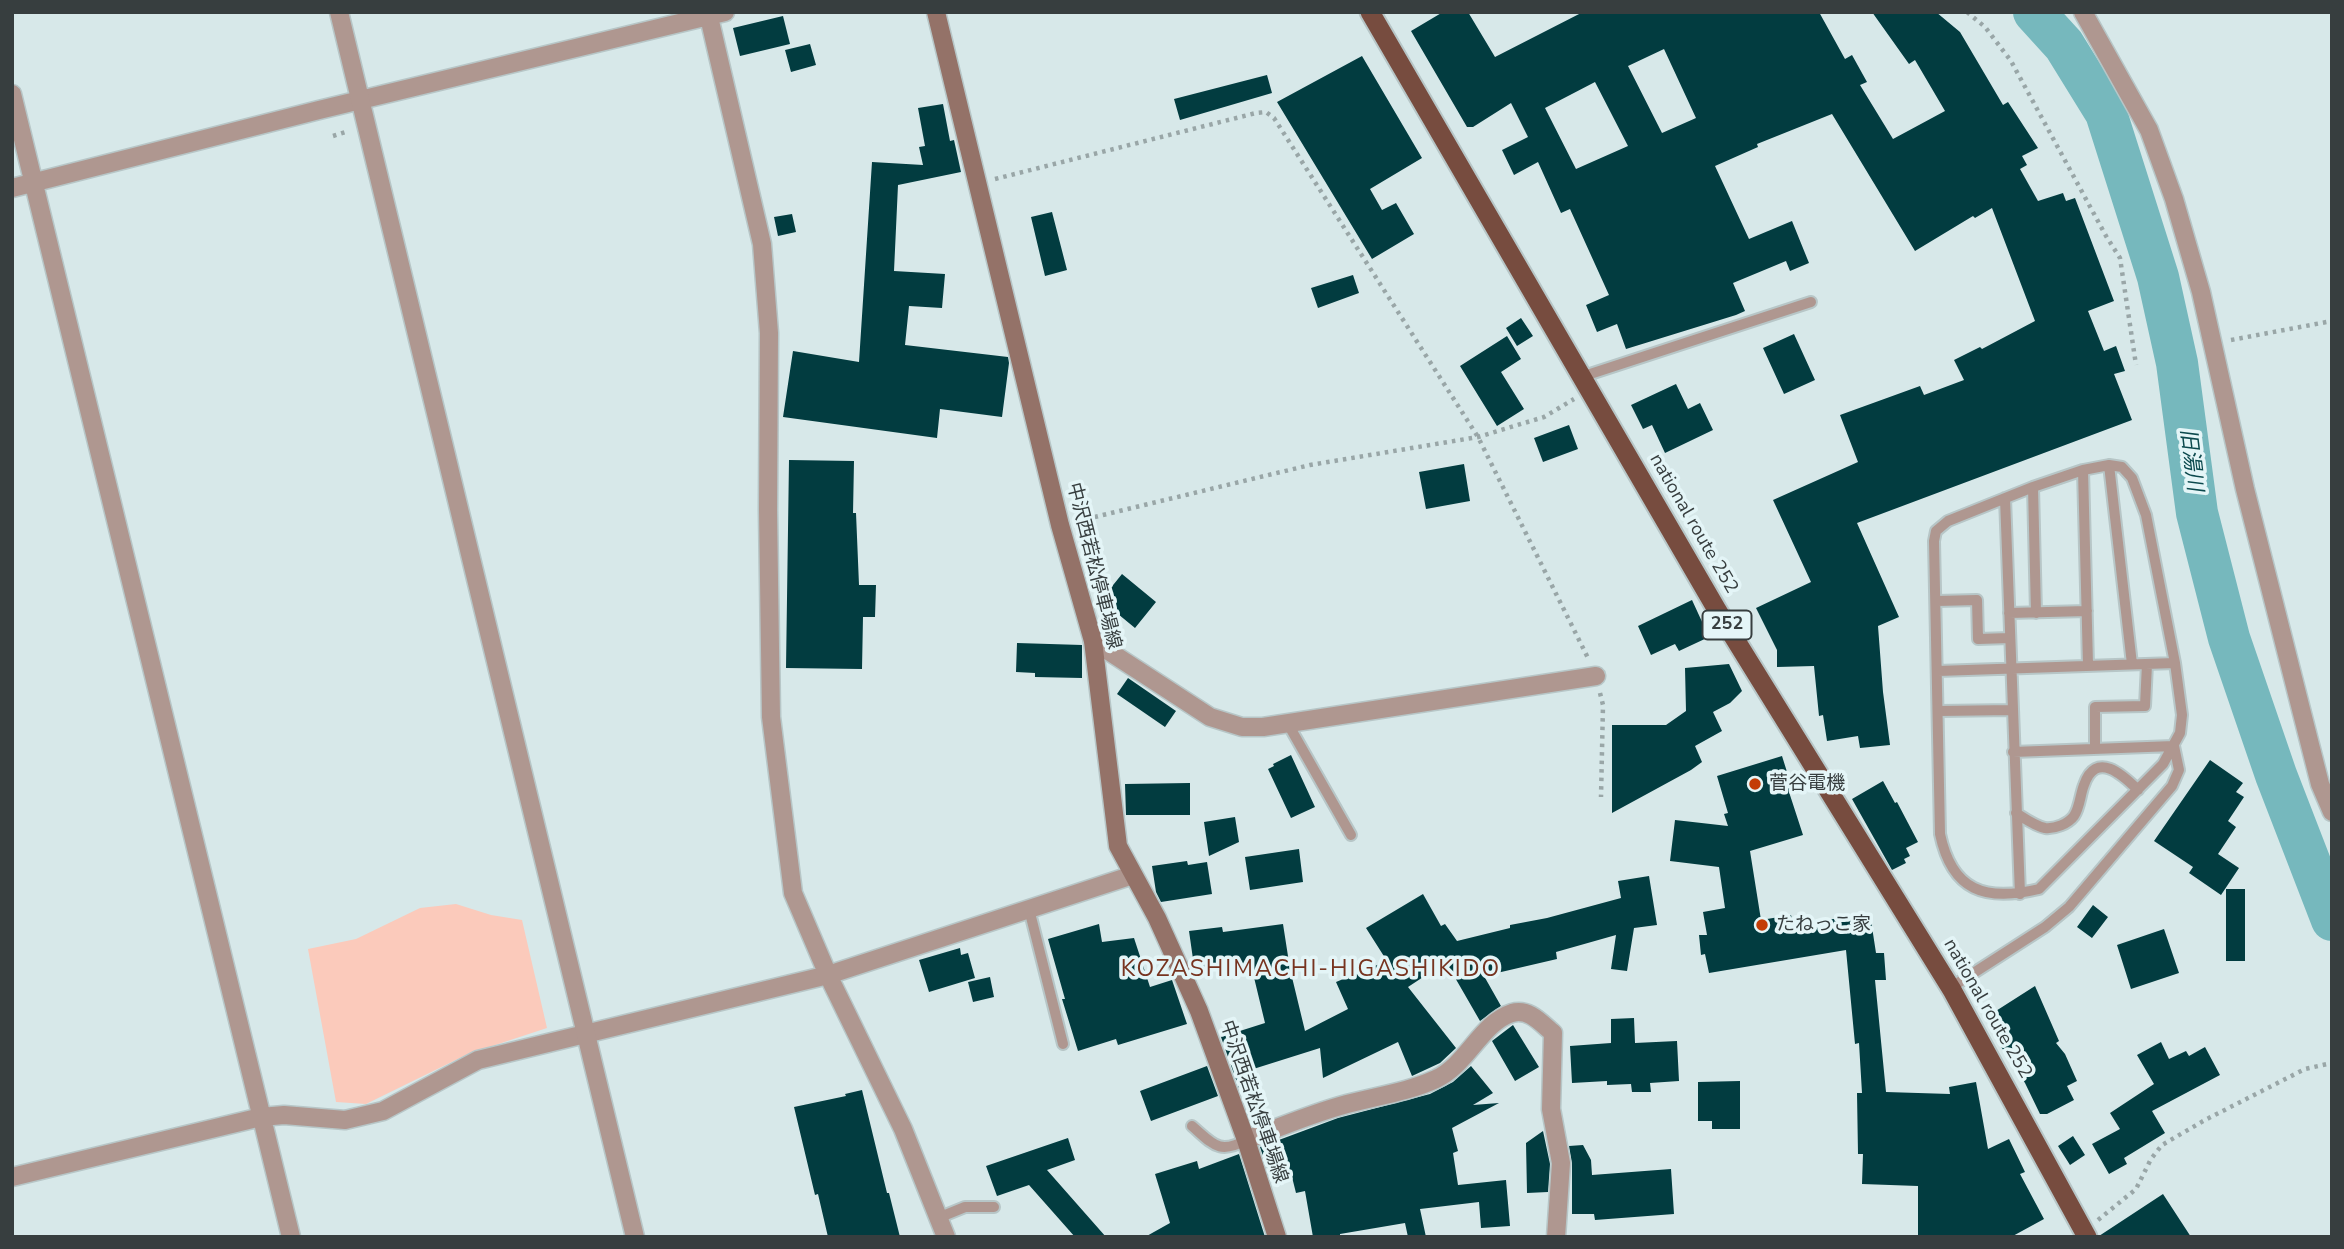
<!DOCTYPE html>
<meta charset="utf-8">
<style>
body{margin:0}
#map{position:relative;width:2344px;height:1249px;overflow:hidden;background:#d7e8e9;font-family:"Nunito Sans",sans-serif}
canvas{display:block}
.frame{position:absolute;inset:0;border:14px solid #373e3f;pointer-events:none}
</style>
<div id="map">
<canvas width="2344" height="1249"></canvas>
<div class="frame"></div>
</div>
<script>
const ctx = document.querySelector('canvas').getContext('2d');
ctx.lineJoin = 'round';
function paint(path, color) { ctx.fillStyle = color; ctx.fill(path, 'evenodd'); }
function stroke(path, color, width, dash) { ctx.strokeStyle = color; ctx.lineWidth = width; ctx.lineCap = dash ? 'butt' : 'round'; ctx.setLineDash(dash || []); ctx.stroke(path); }
function label(font, color, halo, rows, align = 'center') {
  ctx.font = font + ' "Nunito Sans","Noto Sans JP",sans-serif'; ctx.lineWidth = 7; ctx.setLineDash([]); ctx.textBaseline = 'middle'; ctx.strokeStyle = halo; ctx.fillStyle = color; for (const [text, x, y, turn = 0] of rows) {
    ctx.save(); ctx.translate(x, y); ctx.rotate((+turn || 0) * Math.PI / 180); ctx.textAlign = isNaN(turn) ? turn : align; if (halo) ctx.strokeText(text, 0, 0); ctx.fillText(text, 0, 0); ctx.restore();
  }
}
paint(new Path2D(`
 M 456,904 L 491,915 L 522,920 L 547,1028 L 468,1054 L 366,1104 L 336,1102 L 308,949 L 356,939 L 420,908 Z`), '#fbcabb');
stroke(new Path2D(`
 M 2034,12 L 2064,45 L 2106,113 L 2158,277 L 2177,363 L 2197,513 L 2229,638 L 2276,775 L 2332,920`), '#76b8bd', 42);
paint(new Path2D(`
 M 1443,12 L 1468,12 L 1495,57 L 1583,12 L 1819,12 L 1845,59 L 1852,55 L 1867,82 L 1860,85 L 1893,139 L 1945,111 L 1915,60 L 1909,64 L 1872,12 L 1936,12 L 1960,32 L 2003,105 L 2008,102 L 2038,148 L 2022,156 L 2027,165 L 2020,169 L 2038,201 L 2063,193 L 2066,201 L 2075,198 L 2114,301 L 2088,311 L 2104,351 L 2116,346 L 2125,371 L 2114,374 L 2132,420 L 1857,523 L 1899,617 L 1878,626 L 1883,692 L 1890,745 L 1860,748 L 1858,736 L 1827,741 L 1823,715 L 1819,716 L 1814,666 L 1777,667 L 1777,650 L 1756,608 L 1811,582 L 1773,500 L 1858,462 L 1840,415 L 1920,386 L 1924,395 L 1964,380 L 1954,360 L 1980,347 L 1982,349 L 2035,321 L 1992,208 L 1975,218 L 1973,216 L 1915,251 L 1832,114 L 1757,144 L 1758,147 L 1715,166 L 1749,239 L 1792,221 L 1809,263 L 1790,271 L 1786,261 L 1733,283 L 1745,311 L 1736,315 L 1626,349 L 1617,324 L 1597,332 L 1586,305 L 1609,295 L 1570,209 L 1561,213 L 1538,162 L 1514,175 L 1502,150 L 1528,137 L 1511,103 L 1473,127 L 1467,127 L 1411,31 ZM 1664,49 L 1696,118 L 1662,133 L 1628,66 ZM 1595,82 L 1628,146 L 1576,169 L 1545,108 Z
 M 783,16 L 790,44 L 740,56 L 733,28 Z
 M 810,44 L 816,65 L 791,72 L 785,50 Z
 M 1362,56 L 1422,158 L 1370,189 L 1382,210 L 1396,203 L 1414,234 L 1372,259 L 1277,102 Z
 M 1267,75 L 1272,93 L 1180,120 L 1174,99 Z
 M 943,104 L 950,141 L 954,140 L 961,172 L 898,185 L 894,271 L 945,274 L 942,308 L 909,306 L 905,345 L 1008,357 L 1009,363 L 1002,417 L 940,409 L 937,438 L 783,417 L 793,351 L 859,362 L 872,162 L 923,165 L 919,147 L 925,146 L 918,108 Z
 M 1052,212 L 1067,270 L 1045,276 L 1031,217 Z
 M 792,214 L 796,232 L 778,236 L 774,217 Z
 M 1353,275 L 1359,293 L 1318,308 L 1311,288 Z
 M 1521,318 L 1533,336 L 1517,346 L 1506,328 Z
 M 1794,334 L 1815,380 L 1784,394 L 1763,348 Z
 M 1507,336 L 1521,359 L 1501,372 L 1524,409 L 1497,426 L 1460,366 Z
 M 1676,384 L 1688,409 L 1700,403 L 1713,430 L 1665,453 L 1652,425 L 1643,429 L 1631,405 Z
 M 1569,425 L 1578,449 L 1543,462 L 1534,438 Z
 M 789,460 L 854,461 L 853,513 L 856,513 L 859,585 L 876,585 L 875,617 L 863,617 L 862,669 L 786,668 Z
 M 1464,464 L 1470,501 L 1426,509 L 1419,472 Z
 M 1122,574 L 1156,602 L 1135,628 L 1101,600 Z
 M 1692,600 L 1709,637 L 1679,651 L 1675,644 L 1651,655 L 1638,626 Z
 M 1017,643 L 1082,645 L 1082,678 L 1035,677 L 1035,673 L 1016,672 Z
 M 1729,664 L 1742,691 L 1730,703 L 1713,712 L 1722,731 L 1695,746 L 1702,762 L 1691,770 L 1612,813 L 1612,725 L 1666,725 L 1686,711 L 1685,668 Z
 M 1128,678 L 1176,711 L 1165,727 L 1117,694 Z
 M 1291,755 L 1315,807 L 1291,818 L 1268,769 L 1274,766 L 1273,764 Z
 M 1782,756 L 1793,791 L 1789,792 L 1803,835 L 1750,851 L 1761,920 L 1791,915 L 1793,924 L 1797,924 L 1870,914 L 1876,953 L 1884,953 L 1886,980 L 1875,980 L 1886,1092 L 1950,1094 L 1949,1087 L 1976,1082 L 1988,1149 L 2009,1139 L 2025,1172 L 2020,1174 L 2044,1219 L 2011,1237 L 1918,1237 L 1918,1186 L 1862,1184 L 1863,1154 L 1858,1154 L 1857,1093 L 1862,1093 L 1859,1043 L 1855,1044 L 1846,950 L 1709,973 L 1705,954 L 1701,955 L 1699,935 L 1707,935 L 1703,912 L 1725,908 L 1719,867 L 1670,861 L 1675,820 L 1728,826 L 1724,814 L 1728,813 L 1717,776 Z
 M 2210,760 L 2243,783 L 2236,792 L 2244,797 L 2228,821 L 2236,827 L 2218,854 L 2239,868 L 2221,895 L 2189,873 L 2193,867 L 2154,841 Z
 M 1883,781 L 1895,803 L 1897,802 L 1918,842 L 1906,848 L 1910,856 L 1904,859 L 1906,863 L 1892,870 L 1852,799 Z
 M 1190,783 L 1190,815 L 1126,815 L 1125,784 Z
 M 1235,817 L 1239,842 L 1209,856 L 1204,822 Z
 M 1299,849 L 1303,882 L 1250,890 L 1245,857 Z
 M 1187,861 L 1188,865 L 1207,862 L 1212,894 L 1161,902 L 1156,892 L 1152,866 Z
 M 1649,876 L 1657,925 L 1634,928 L 1627,971 L 1611,969 L 1616,935 L 1556,952 L 1557,959 L 1484,976 L 1501,1006 L 1480,1021 L 1446,962 L 1408,987 L 1456,1048 L 1440,1063 L 1412,1076 L 1398,1042 L 1323,1078 L 1320,1048 L 1247,1071 L 1252,1084 L 1239,1088 L 1221,1037 L 1265,1023 L 1251,965 L 1195,973 L 1189,931 L 1222,927 L 1223,932 L 1283,924 L 1290,969 L 1305,1031 L 1348,1009 L 1336,982 L 1387,961 L 1366,928 L 1423,894 L 1441,926 L 1445,924 L 1457,941 L 1510,928 L 1510,925 L 1547,918 L 1621,898 L 1618,881 Z
 M 2226,889 L 2245,889 L 2245,961 L 2226,961 Z
 M 2093,905 L 2108,917 L 2092,938 L 2077,927 Z
 M 1099,924 L 1102,942 L 1134,938 L 1150,987 L 1172,980 L 1187,1024 L 1118,1045 L 1116,1039 L 1078,1051 L 1062,999 L 1065,999 L 1048,939 Z
 M 2164,929 L 2179,973 L 2131,989 L 2117,945 Z
 M 960,948 L 961,955 L 968,953 L 975,978 L 929,992 L 919,960 Z
 M 990,977 L 994,997 L 973,1002 L 968,982 Z
 M 2035,986 L 2059,1041 L 2056,1043 L 2065,1054 L 2077,1081 L 2067,1086 L 2074,1100 L 2047,1114 L 2040,1114 L 2025,1083 L 1998,1042 L 2003,1039 L 1988,1016 Z
 M 1634,1018 L 1635,1043 L 1677,1041 L 1679,1081 L 1650,1083 L 1651,1092 L 1632,1092 L 1631,1084 L 1607,1085 L 1607,1081 L 1572,1083 L 1570,1046 L 1611,1043 L 1611,1019 Z
 M 1513,1025 L 1539,1067 L 1515,1081 L 1492,1041 Z
 M 2161,1042 L 2169,1059 L 2186,1051 L 2189,1056 L 2205,1047 L 2220,1075 L 2152,1111 L 2165,1133 L 2124,1158 L 2127,1164 L 2109,1174 L 2092,1144 L 2120,1129 L 2110,1113 L 2154,1084 L 2137,1055 Z
 M 1207,1066 L 1218,1096 L 1151,1121 L 1140,1091 Z
 M 1471,1066 L 1493,1093 L 1473,1105 L 1499,1103 L 1452,1128 L 1458,1151 L 1453,1153 L 1458,1185 L 1506,1180 L 1510,1226 L 1481,1228 L 1479,1202 L 1420,1209 L 1426,1237 L 1408,1237 L 1405,1223 L 1340,1234 L 1340,1237 L 1313,1237 L 1305,1191 L 1296,1193 L 1291,1173 L 1271,1180 L 1260,1147 L 1338,1118 L 1430,1094 L 1453,1082 Z
 M 1740,1081 L 1740,1129 L 1712,1129 L 1712,1121 L 1698,1121 L 1698,1082 Z
 M 862,1090 L 887,1193 L 889,1193 L 900,1237 L 828,1237 L 818,1194 L 815,1195 L 794,1107 L 846,1096 L 845,1094 Z
 M 1543,1131 L 1550,1164 L 1548,1192 L 1527,1193 L 1526,1143 Z
 M 2073,1136 L 2085,1155 L 2070,1165 L 2058,1146 Z
 M 1068,1138 L 1075,1160 L 1047,1170 L 1106,1237 L 1075,1237 L 1029,1185 L 997,1196 L 986,1166 Z
 M 1583,1145 L 1591,1160 L 1592,1175 L 1671,1169 L 1674,1214 L 1595,1220 L 1594,1214 L 1572,1214 L 1572,1163 L 1569,1146 Z
 M 1239,1154 L 1265,1237 L 1145,1237 L 1170,1223 L 1155,1174 L 1197,1161 L 1199,1169 Z
 M 2163,1194 L 2191,1237 L 2099,1237 L 2099,1236 Z`), '#023c40');
const service = new Path2D(`
 M 1584,376 L 1811,302
 M 2109,465 L 2122,467 L 2132,478 L 2146,515 L 2175,663 L 2182,715 L 2180,733 L 2163,764 L 2039,889 C 1985,902 1952,891 1940,834 L 1934,541 L 1936,531 L 1948,521 L 2033,487 L 2083,470 Z
 M 2109,465 L 2132,664
 M 2083,470 L 2088,665
 M 2033,487 L 2036,613
 M 2005,498 L 2020,894
 M 1937,601 L 1977,600 L 1978,639 L 2010,638
 M 2009,613 L 2087,611
 M 1938,671 L 2175,663
 M 1939,711 L 2012,710
 M 1288,724 L 1351,835
 M 2095,749 L 2095,707 L 2145,706 L 2147,664
 M 2016,813 C 2024,818 2035,826 2045,828 C 2055,829 2068,824 2074,816 C 2080,807 2080,795 2084,785 C 2096,750 2123,775 2138,790
 M 1029,909 L 1063,1044
 M 1952,990 L 1958,983 L 2045,927 L 2069,907 L 2172,786 L 2179,770 L 2174,746 L 2013,752
 M 1192,1126 C 1213,1144 1219,1155 1246,1140
 M 938,1218 L 965,1207 L 994,1207`);
const minor = new Path2D(`
 M 2083,12 L 2149,130 L 2174,199 L 2201,292 L 2245,489 L 2320,784 L 2332,812
 M 709,17 L 762,244 L 769,333 L 768,510 L 771,717 L 793,893 L 828,975 L 903,1129 L 946,1237
 M 12,94 L 291,1237
 M 12,188 L 319,110 L 725,12
 M 1093,641 L 1210,717 L 1242,727 L 1263,727 L 1596,676
 M 1246,1140 C 1280,1127 1313,1113 1347,1104 C 1377,1096 1408,1092 1436,1079 C 1467,1065 1481,1023 1512,1013 C 1529,1008 1541,1023 1553,1033 L 1551,1109 L 1561,1163 L 1556,1237
 M 12,1177 L 261,1117 L 284,1115 L 345,1120 L 383,1111 L 478,1060 L 828,975 L 1133,875`);
const tertiary = new Path2D(`
 M 339,12 L 635,1237`);
const secondary = new Path2D(`
 M 936,12 L 1060,525 L 1093,641 L 1118,846 L 1157,918 L 1199,1011 L 1246,1140 L 1277,1237`);
const trunk = new Path2D(`
 M 1370,12 L 1717,610 L 1952,990 L 2087,1237`);
stroke(service, '#b7c6c7', 14);
stroke(minor, '#b7c6c7', 21);
stroke(tertiary, '#b7c6c7', 21);
stroke(secondary, '#b7c6c7', 21);
stroke(trunk, '#b7c6c7', 23);
stroke(new Path2D(`
 M 1967,12 L 1985,27 L 2011,61 L 2106,236 L 2120,258 L 2136,365
 M 333,136 L 349,131
 M 995,179 L 1256,113 L 1266,112 L 1274,118 L 1478,437 L 1588,658
 M 2231,340 L 2332,321
 M 1078,521 L 1310,465 L 1478,437 L 1544,417 L 1574,399
 M 1600,693 L 1603,705 L 1601,797
 M 2098,1220 L 2136,1189 L 2151,1159 L 2162,1145 L 2205,1120 L 2305,1069 L 2332,1063`), '#99a6a7', 4.5, [3.5, 5]);
stroke(service, '#af9790', 10);
stroke(minor, '#af9790', 18);
stroke(tertiary, '#af9790', 18);
stroke(secondary, '#947268', 18);
stroke(trunk, '#774c3f', 19);
for (const [x, y, r, color] of [
 [1755,784,7,"#c33c05"],
 [1762,925,7,"#c33c05"]
]) { const dot = new Path2D(); dot.arc(x, y, r, 0, 2 * Math.PI); ctx.fillStyle = color; ctx.fill(dot); stroke(dot, '#e4f5f7', 2.5); }
for (const [x, y, w] of [
 [1727,625,49]
]) { const box = new Path2D(); box.roundRect(x - w / 2, y - 14.5, w, 29, 5); ctx.fillStyle = '#e4f5f7'; ctx.fill(box); stroke(box, '#373e3f', 2); }
label('bold 18px', '#373e3f', null, [
 ["252",1727,625]
]);
label('19px', '#373e3f', '#e4f5f7', [
 ["national route 252",1693,524,60],
 ["中沢西若松停車場線",1093,566,76],
 ["national route 252",1987,1009,60],
 ["中沢西若松停車場線",1253,1102,71]
]);
label('19px', '#373e3f', '#e4f5f7', [
 ["菅谷電機",1769,784],
 ["たねっこ家",1776,925]
], 'left');
label('italic 21px', '#0b494d', '#e4f5f7', [
 ["旧湯川",2190,460,83]
]);
ctx.letterSpacing = '2px';
label('23px', '#773420', '#e4f5f7', [
 ["KOZASHIMACHI-HIGASHIKIDO",1311,970]
]);
ctx.letterSpacing = '0px';
</script>
